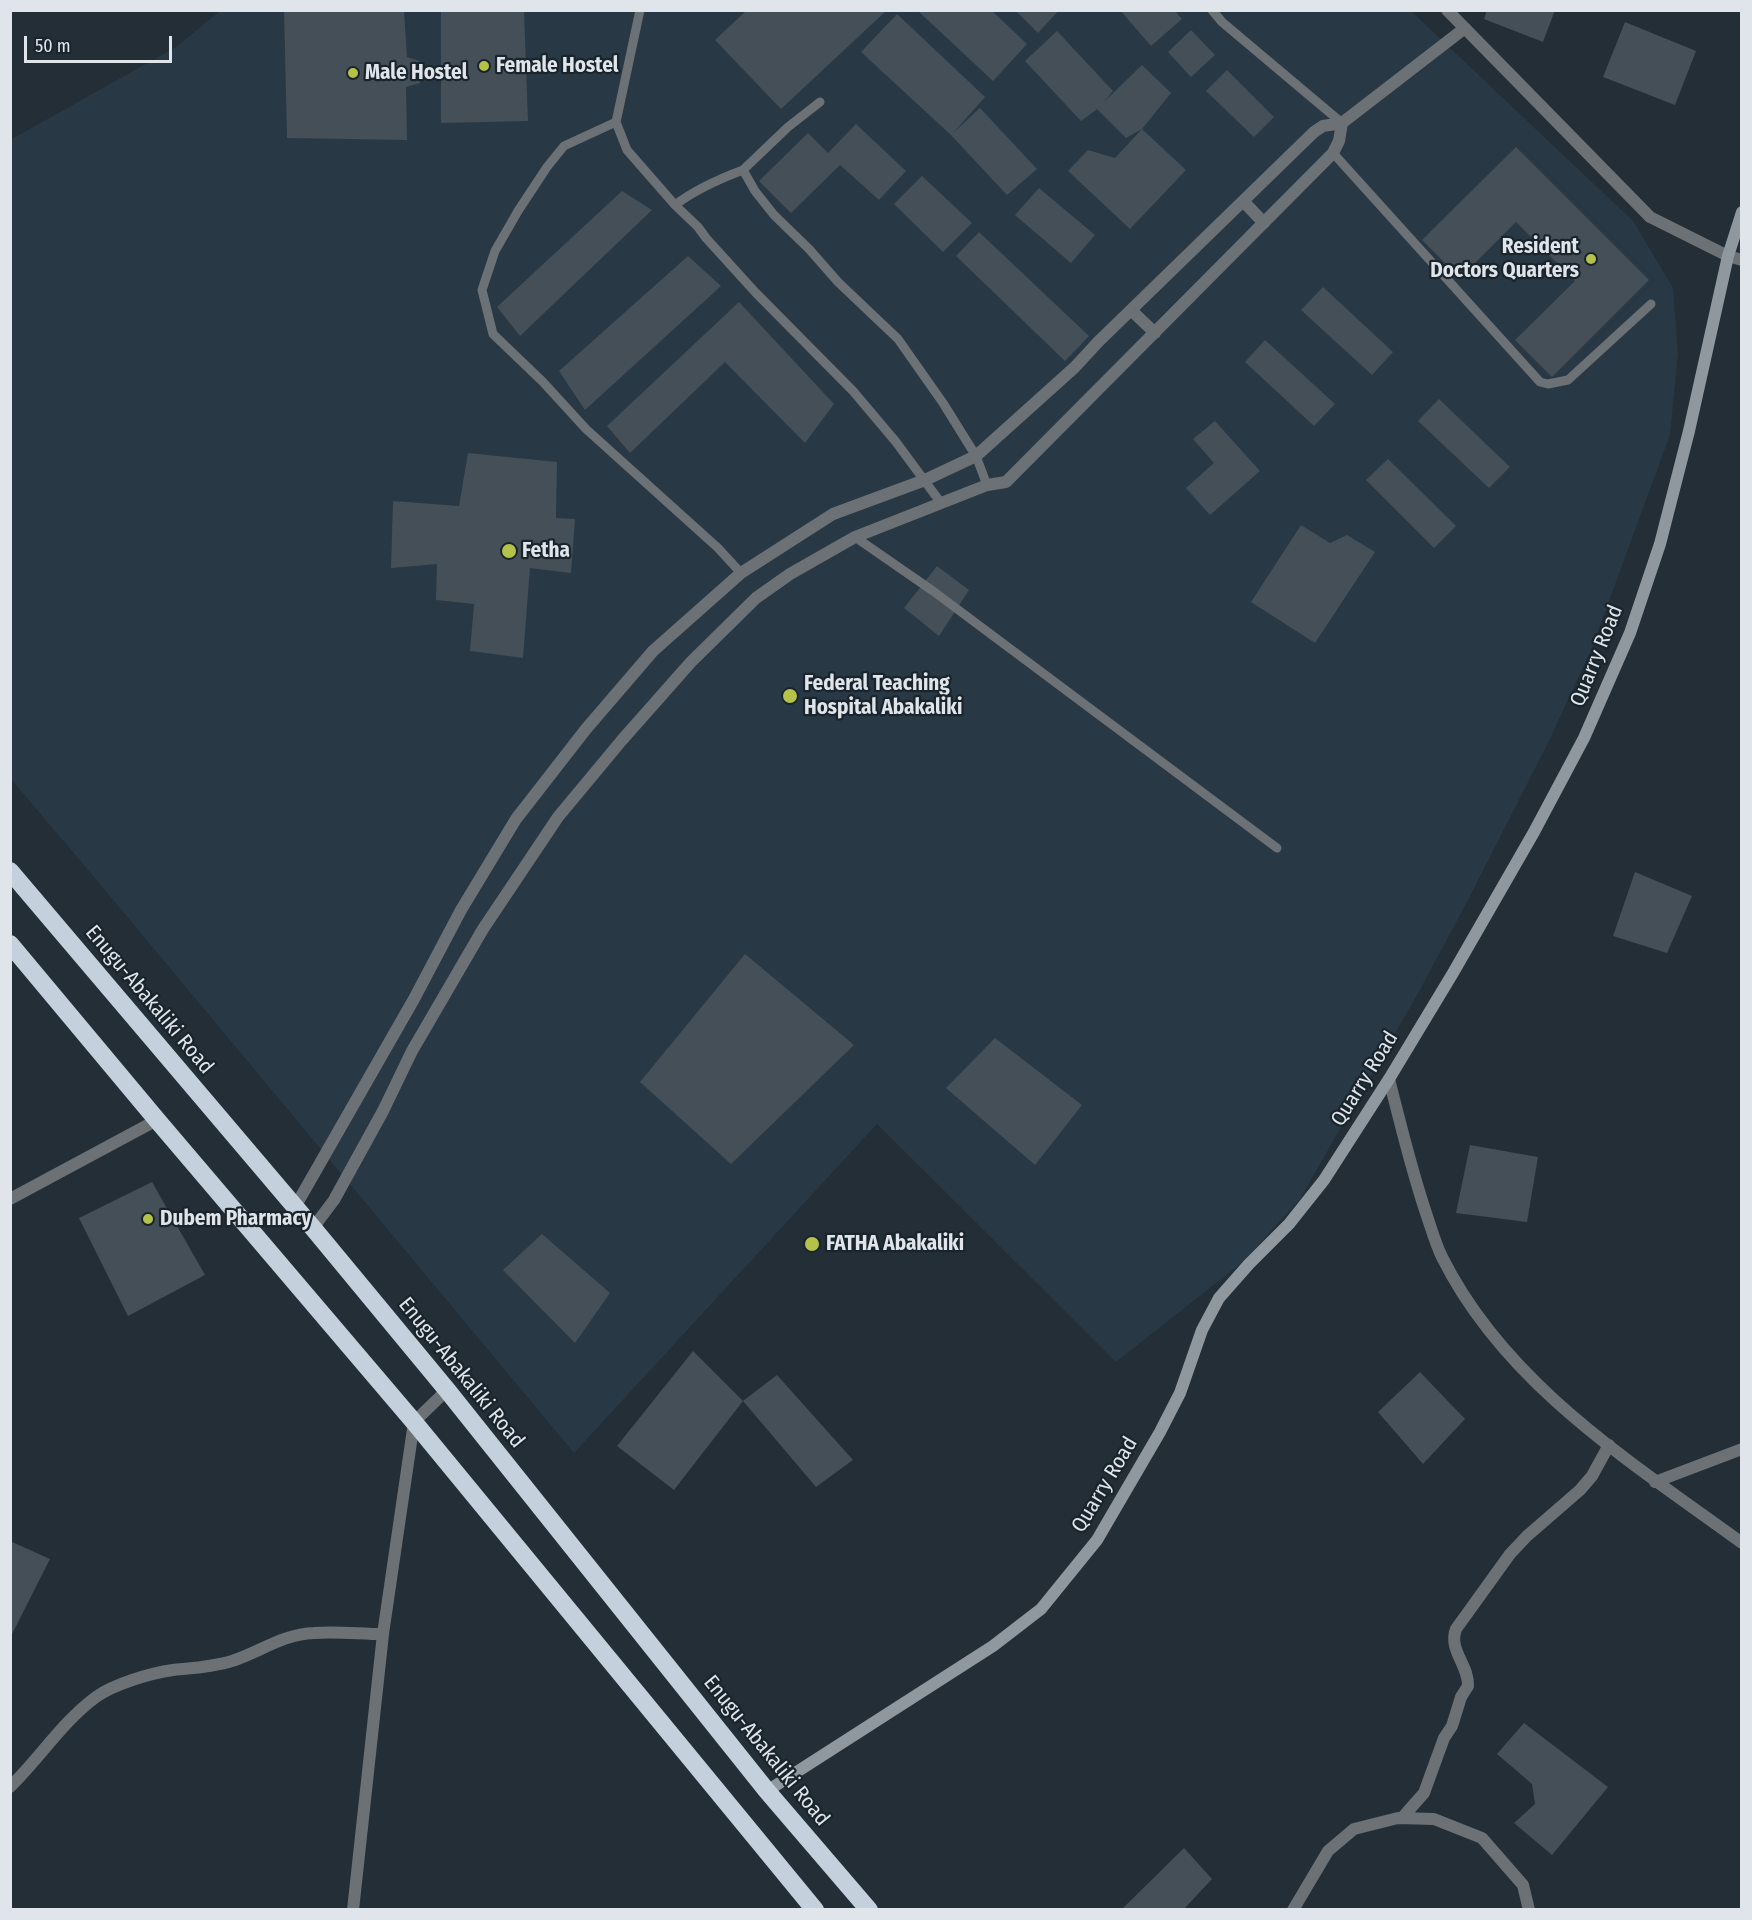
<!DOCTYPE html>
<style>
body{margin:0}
#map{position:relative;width:1752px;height:1920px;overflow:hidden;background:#232e36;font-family:"Fira Sans Condensed",sans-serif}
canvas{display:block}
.frame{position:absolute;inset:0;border:12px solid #dfe5eb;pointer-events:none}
.scale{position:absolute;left:24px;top:36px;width:148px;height:27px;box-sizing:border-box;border:3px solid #dfe5eb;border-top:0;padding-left:8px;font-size:18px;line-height:21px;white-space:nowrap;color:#dfe5eb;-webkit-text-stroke:4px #1a242c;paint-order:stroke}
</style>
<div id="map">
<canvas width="1752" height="1920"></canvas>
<div class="frame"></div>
<div class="scale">50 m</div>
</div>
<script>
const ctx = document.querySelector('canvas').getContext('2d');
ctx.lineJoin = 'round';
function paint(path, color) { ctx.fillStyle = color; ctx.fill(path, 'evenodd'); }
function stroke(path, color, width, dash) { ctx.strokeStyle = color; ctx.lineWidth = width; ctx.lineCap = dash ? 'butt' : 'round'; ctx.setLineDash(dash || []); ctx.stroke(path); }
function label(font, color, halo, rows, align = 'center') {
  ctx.font = font + ' "Fira Sans Condensed",sans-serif'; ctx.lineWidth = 4.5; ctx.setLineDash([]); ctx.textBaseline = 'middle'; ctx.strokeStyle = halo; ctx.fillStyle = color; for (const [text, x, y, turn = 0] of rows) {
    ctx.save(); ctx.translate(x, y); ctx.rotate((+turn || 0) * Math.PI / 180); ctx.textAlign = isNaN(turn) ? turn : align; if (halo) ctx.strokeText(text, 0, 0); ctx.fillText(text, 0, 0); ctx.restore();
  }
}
paint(new Path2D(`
 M 220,11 L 1411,11 L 1633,221 L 1673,288 L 1678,353 L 1670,435 L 1591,650 L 1549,741 L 1468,900 L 1421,988 L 1300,1199 L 1244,1261 L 1116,1362 L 877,1124 L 574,1453 L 99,883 L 11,779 L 10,140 L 176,47 Z`), '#283845');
paint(new Path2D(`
 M 284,10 L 404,10 L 407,57 L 423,62 L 420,83 L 406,87 L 407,140 L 287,138 Z
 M 441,10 L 524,10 L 528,121 L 441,123 Z
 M 747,10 L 887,10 L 781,109 L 715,40 Z
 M 917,10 L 991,10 L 1027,44 L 993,81 Z
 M 1015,10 L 1059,10 L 1038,33 Z
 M 1120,10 L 1174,10 L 1182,19 L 1151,46 Z
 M 1487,10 L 1555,10 L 1543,42 L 1484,19 Z
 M 897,14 L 985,97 L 953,133 L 980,108 L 1037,169 L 1007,195 L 951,135 L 861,52 Z
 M 1625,22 L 1696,51 L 1675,105 L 1603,77 Z
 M 1191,30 L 1215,55 L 1191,77 L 1168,52 Z
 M 1057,31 L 1113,91 L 1104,102 L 1142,65 L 1171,93 L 1142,129 L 1126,138 L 1097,109 L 1081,121 L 1025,61 Z
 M 1227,70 L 1274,117 L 1254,137 L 1206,91 Z
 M 856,124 L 906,171 L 879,200 L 840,165 L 791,213 L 759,181 L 808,133 L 828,153 Z
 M 1142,129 L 1186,170 L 1130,229 L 1068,171 L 1088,150 L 1115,158 Z
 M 1516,147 L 1649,280 L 1552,377 L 1515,340 L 1575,281 L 1516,222 L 1460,278 L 1422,240 Z
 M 922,176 L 972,223 L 943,252 L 894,204 Z
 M 1039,188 L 1095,235 L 1071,263 L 1015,215 Z
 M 622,191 L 652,210 L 520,336 L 497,307 Z
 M 979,232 L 1089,336 L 1065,361 L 956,256 Z
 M 688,256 L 721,286 L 585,410 L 559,371 Z
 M 1323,287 L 1393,352 L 1372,375 L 1301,310 Z
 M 739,302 L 834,404 L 805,443 L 725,362 L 630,453 L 607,426 Z
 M 1265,340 L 1335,404 L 1314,426 L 1245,362 Z
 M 1439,399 L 1510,467 L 1489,488 L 1418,421 Z
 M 1215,421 L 1260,471 L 1210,515 L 1186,488 L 1214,463 L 1193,439 Z
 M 468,453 L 557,462 L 556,518 L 575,519 L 571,573 L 530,568 L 523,658 L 470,651 L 474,604 L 436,600 L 437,564 L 391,568 L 393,501 L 459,506 Z
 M 1388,459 L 1456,526 L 1434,548 L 1366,480 Z
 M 1301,525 L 1330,543 L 1347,535 L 1375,552 L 1315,643 L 1251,602 Z
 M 937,566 L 969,590 L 939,636 L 904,608 Z
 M 1635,872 L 1692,896 L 1667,953 L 1613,936 Z
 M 745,954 L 854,1045 L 731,1164 L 640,1082 Z
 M 995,1038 L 1082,1105 L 1035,1165 L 946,1088 Z
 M 1470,1145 L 1538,1157 L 1527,1222 L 1456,1213 Z
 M 152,1182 L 205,1275 L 128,1316 L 79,1218 Z
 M 542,1234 L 610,1293 L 575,1343 L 503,1270 Z
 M 693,1351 L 743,1401 L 674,1490 L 617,1446 Z
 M 1420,1372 L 1465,1419 L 1423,1464 L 1378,1412 Z
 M 777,1375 L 853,1460 L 816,1487 L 743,1401 Z
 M 10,1541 L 50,1559 L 10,1638 Z
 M 1524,1723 L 1608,1787 L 1552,1855 L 1514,1823 L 1535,1804 L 1532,1784 L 1497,1754 Z
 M 1184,1848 L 1212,1879 L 1183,1910 L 1121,1910 Z`), '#444f58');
stroke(new Path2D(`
 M 640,10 L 616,122 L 627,150 L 675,205 L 698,227 L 706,238 L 756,293 L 853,391 L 896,442 L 941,503
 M 1212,10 L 1222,22 L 1342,123
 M 820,102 L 788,127 L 743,170 L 755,191 L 774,215 L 809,249 L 838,282 L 898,339 L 943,403 L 976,456 L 987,485
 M 616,122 L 564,146 L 547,167 L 518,211 L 495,251 L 482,290 L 493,334 L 543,382 L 586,429 L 718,548 L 741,573
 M 1333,153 L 1540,382 L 1548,384 L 1568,380 L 1651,304
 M 675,205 C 696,189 719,179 743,170
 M 855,537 L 933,591 L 1277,848`), '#6c7175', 9);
stroke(new Path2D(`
 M 1447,10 L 1650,217 L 1728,256 L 1742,260
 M 1243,201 L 1264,223
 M 1131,310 L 1155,333
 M 1389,1079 C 1401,1126 1412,1173 1428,1219 C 1432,1231 1436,1245 1442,1257 C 1505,1384 1631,1462 1742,1543
 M 10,1199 L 157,1120
 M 295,1207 L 414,999 L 461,910 L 516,819 L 586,729 L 653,651 L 741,573 L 833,514 L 925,480 L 976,456 L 1075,367 L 1098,342 L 1314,132 L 1323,126 L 1342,123 L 1465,28
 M 313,1228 L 334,1200 L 383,1111 L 412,1051 L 483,929 L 558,817 L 622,740 L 691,662 L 756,598 L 790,574 L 855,537 L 987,485 L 1006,482 L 1333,153 L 1339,141 L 1342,123
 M 1655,1482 L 1742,1449
 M 10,1787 C 40,1758 62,1722 96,1697 C 114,1684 151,1673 173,1670 C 193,1668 213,1667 232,1661 C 260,1652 283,1634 314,1633 C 336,1631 360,1634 383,1634
 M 1402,1818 L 1424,1793 L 1444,1738 L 1452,1726 L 1461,1697 L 1468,1686 C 1469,1665 1448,1650 1456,1629 L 1510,1554 L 1527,1536 L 1580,1490 L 1592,1476 L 1609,1445
 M 353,1910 L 383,1634 L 414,1422 L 447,1390
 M 1293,1910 L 1328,1851 L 1354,1829 L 1398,1818 L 1434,1819 L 1482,1838 L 1523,1885 L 1529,1910`), '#6c7175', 12);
stroke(new Path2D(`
 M 767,1791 L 993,1646 L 1041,1609 L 1097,1540 L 1160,1432 L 1180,1393 L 1202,1330 L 1219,1298 L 1249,1264 L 1289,1224 L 1324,1180 L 1389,1079 L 1453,973 L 1534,832 L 1584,738 L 1630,633 L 1660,544 L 1689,431 L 1728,256 L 1742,212`), '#8f989f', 12);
stroke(new Path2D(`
 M 10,871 L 313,1228 L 447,1390 L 767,1791 L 869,1910
 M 10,944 L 157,1120 L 414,1422 L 815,1910`), '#c4d1dc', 18);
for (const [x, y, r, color] of [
 [484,66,6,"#b5c249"],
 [353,73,6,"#b5c249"],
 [1591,259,6,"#b5c249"],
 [509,551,8,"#b5c249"],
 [790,696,8,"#b5c249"],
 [148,1219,6,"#b5c249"],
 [812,1244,8,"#b5c249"]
]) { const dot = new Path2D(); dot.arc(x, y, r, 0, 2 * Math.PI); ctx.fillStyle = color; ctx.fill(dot); stroke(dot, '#1a242c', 2); }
label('bold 21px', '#dfe5eb', '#1a242c', [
 ["Female Hostel",496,66],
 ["Male Hostel",365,73],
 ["Resident",1579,247,"right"],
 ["Doctors Quarters",1579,271,"right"],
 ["Fetha",522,551],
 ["Federal Teaching",804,684],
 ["Hospital Abakaliki",804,708],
 ["Dubem Pharmacy",160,1219],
 ["FATHA Abakaliki",826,1244]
], 'left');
label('21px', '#dfe5eb', '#1a242c', [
 ["Quarry Road",1597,656,-68],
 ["Enugu-Abakaliki Road",149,1000,50],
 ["Quarry Road",1365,1079,-58],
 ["Enugu-Abakaliki Road",461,1373,51],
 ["Quarry Road",1105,1485,-59],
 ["Enugu-Abakaliki Road",766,1751,51]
]);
</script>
